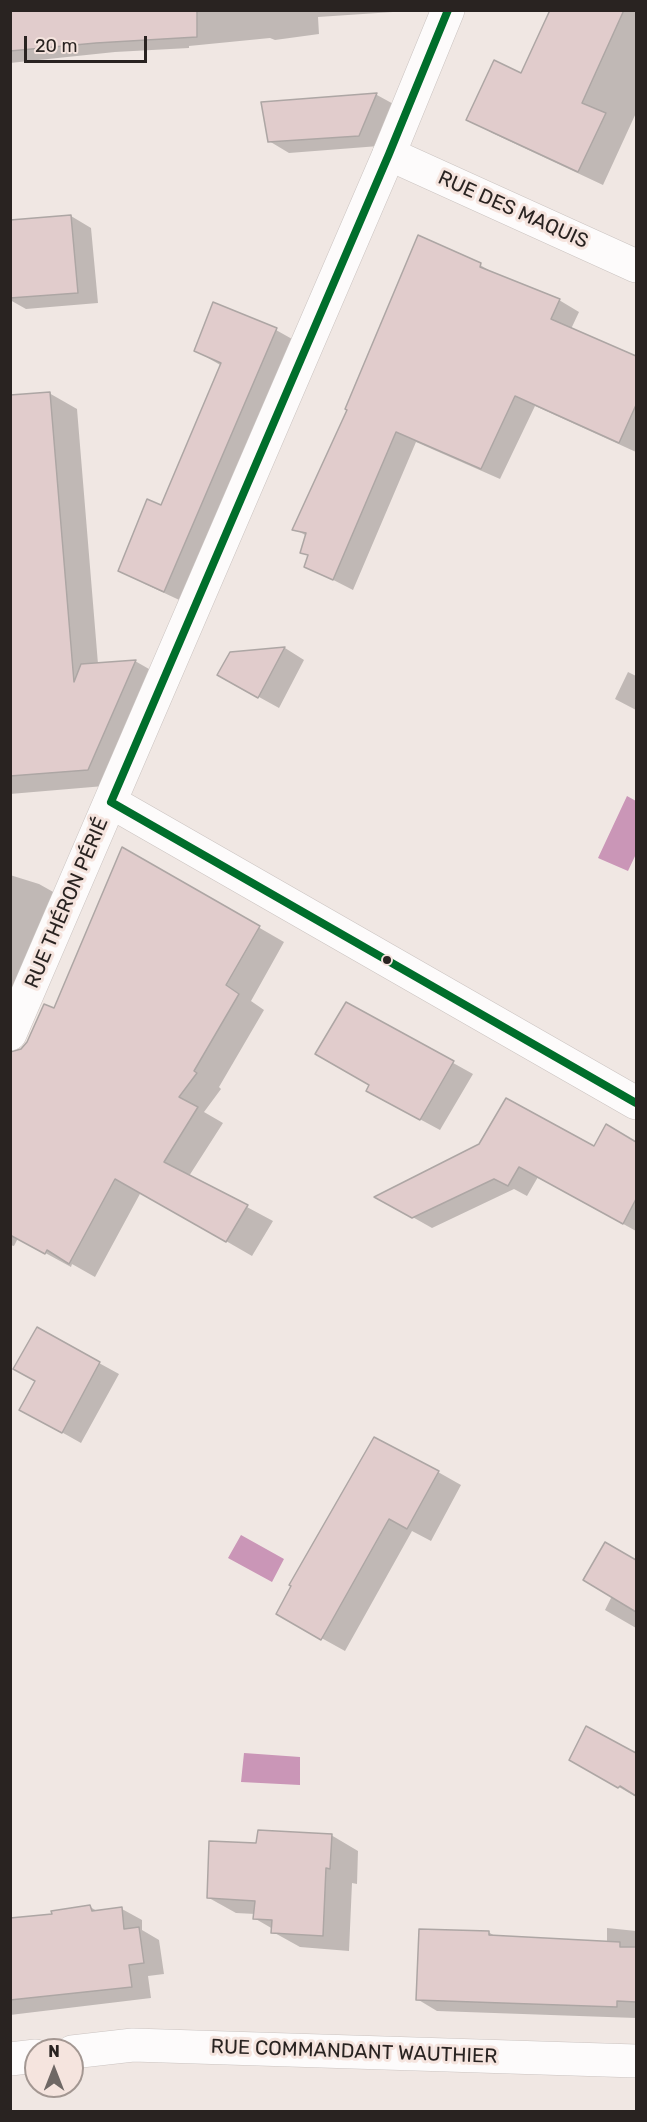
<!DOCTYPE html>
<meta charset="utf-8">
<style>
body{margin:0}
#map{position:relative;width:647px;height:2122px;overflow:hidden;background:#f0e7e3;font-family:Rubik,sans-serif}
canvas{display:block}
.frame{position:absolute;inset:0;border:12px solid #292321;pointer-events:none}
.north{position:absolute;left:24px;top:2038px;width:60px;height:60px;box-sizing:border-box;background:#f5e4de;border:2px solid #a39792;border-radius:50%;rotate:0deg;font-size:16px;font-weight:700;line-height:24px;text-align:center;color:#292321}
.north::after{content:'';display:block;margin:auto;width:21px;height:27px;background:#6f6865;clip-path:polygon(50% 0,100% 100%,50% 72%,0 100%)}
.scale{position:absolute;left:24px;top:36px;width:123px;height:27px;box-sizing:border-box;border:3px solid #292321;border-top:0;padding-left:8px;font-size:18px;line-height:21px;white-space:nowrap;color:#292321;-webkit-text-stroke:4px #f5e4de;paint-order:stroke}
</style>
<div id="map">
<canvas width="647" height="2122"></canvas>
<div class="frame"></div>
<div class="north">N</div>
<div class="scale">20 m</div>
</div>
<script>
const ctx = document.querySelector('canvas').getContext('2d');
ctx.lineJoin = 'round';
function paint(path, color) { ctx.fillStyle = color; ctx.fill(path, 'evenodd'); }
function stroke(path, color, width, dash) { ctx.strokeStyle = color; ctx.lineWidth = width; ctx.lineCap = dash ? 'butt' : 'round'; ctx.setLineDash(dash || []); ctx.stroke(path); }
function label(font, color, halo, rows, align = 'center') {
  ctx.font = font + ' Rubik,sans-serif'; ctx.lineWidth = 6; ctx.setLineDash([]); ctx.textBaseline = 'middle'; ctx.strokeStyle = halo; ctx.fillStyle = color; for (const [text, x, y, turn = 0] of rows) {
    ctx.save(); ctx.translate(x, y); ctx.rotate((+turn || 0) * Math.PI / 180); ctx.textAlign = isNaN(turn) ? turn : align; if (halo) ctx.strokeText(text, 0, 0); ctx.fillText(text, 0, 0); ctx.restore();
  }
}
paint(new Path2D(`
 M 627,796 L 636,801 L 636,854 L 628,871 L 598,858 Z
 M 241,1535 L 284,1559 L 272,1582 L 228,1558 Z
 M 244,1753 L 300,1757 L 300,1785 L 241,1782 Z`), '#ca96b7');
paint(new Path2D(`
 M 10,10 L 408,10 L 408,11 L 318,17 L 319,34 L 275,40 L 270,38 L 189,46 L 189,48 L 115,52 L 10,63 Z
 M 551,10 L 636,10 L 636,113 L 603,185 L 492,133 L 468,119 L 522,75 Z
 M 377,95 L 397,106 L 379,146 L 289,153 L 269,141 L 263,103 Z
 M 71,216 L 91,228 L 98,303 L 26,309 L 10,300 L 10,222 Z
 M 480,265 L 499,276 L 559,300 L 579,312 L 571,329 L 636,358 L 636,452 L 535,406 L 500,479 L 416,442 L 353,590 L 306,566 L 309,556 L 302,552 L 307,536 L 294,529 Z
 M 214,304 L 276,330 L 301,344 L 190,605 L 145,584 L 120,570 L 162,506 L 222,366 L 196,351 Z
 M 49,393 L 77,409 L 98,664 L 135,661 L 163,677 L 116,785 L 10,794 L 10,397 Z
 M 285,648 L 304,660 L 279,708 L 239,686 L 231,653 Z
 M 628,672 L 636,676 L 636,710 L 615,699 Z
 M 123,849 L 284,942 L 251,1001 L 264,1010 L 219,1087 L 221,1089 L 204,1112 L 223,1123 L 189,1176 L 273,1221 L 252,1256 L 141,1192 L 95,1277 L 72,1264 L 71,1267 L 18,1238 L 14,1246 L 10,1245 L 10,1074 L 55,1010 Z
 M 10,875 L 39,884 L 64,898 L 10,1001 Z
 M 347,1004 L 473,1074 L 440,1130 L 388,1102 L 371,1085 Z
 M 606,1126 L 636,1144 L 636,1231 L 538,1177 L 527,1196 L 514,1189 L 432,1228 L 377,1197 L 595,1148 Z
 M 37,1329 L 119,1374 L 81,1443 L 40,1420 L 36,1381 Z
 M 438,1472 L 461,1485 L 431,1541 L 412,1531 L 345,1651 L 278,1614 Z
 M 605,1544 L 636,1562 L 636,1628 L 605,1610 L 612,1596 Z
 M 587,1728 L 636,1755 L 636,1797 L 571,1759 Z
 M 331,1835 L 358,1851 L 357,1884 L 352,1883 L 349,1951 L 300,1947 L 273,1932 L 273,1929 L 254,1918 L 255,1914 L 236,1913 L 209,1898 L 257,1845 Z
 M 90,1907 L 99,1912 L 122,1909 L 142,1920 L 142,1930 L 159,1940 L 164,1974 L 148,1976 L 151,1998 L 10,2015 L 10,1920 L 54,1915 Z
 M 607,1928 L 636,1931 L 636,2018 L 437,2011 L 417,1999 L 488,1932 L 497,1937 L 607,1943 Z`), '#0003');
const building = new Path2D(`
 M 10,10 L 197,10 L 197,37 L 96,43 L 10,51 Z
 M 550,10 L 624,10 L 582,103 L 606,113 L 578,172 L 466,120 L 494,60 L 521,73 Z
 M 377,93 L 359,136 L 268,142 L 261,102 Z
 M 71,215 L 78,293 L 10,298 L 10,220 Z
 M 418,235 L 481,263 L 480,267 L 560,299 L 551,319 L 636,356 L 636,405 L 619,443 L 515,396 L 481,469 L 396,432 L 333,580 L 304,567 L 308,555 L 300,553 L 306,533 L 292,530 L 347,410 L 345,409 Z
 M 213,302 L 277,328 L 164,592 L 118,571 L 147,499 L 161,505 L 221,363 L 194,351 Z
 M 50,392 L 74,682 L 81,664 L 136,660 L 88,770 L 10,776 L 10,395 Z
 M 285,647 L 258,698 L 217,675 L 230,652 Z
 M 122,847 L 260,926 L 226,985 L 239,994 L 194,1071 L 197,1073 L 179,1097 L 198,1107 L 164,1162 L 248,1205 L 226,1242 L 115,1179 L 69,1264 L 47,1250 L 45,1254 L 10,1235 L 10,1052 L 21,1049 L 27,1042 L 44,1004 L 54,1008 Z
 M 346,1002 L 454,1061 L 420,1120 L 366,1091 L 369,1085 L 315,1054 Z
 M 506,1098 L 594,1146 L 606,1124 L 636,1142 L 636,1199 L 623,1224 L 519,1167 L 508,1186 L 494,1179 L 412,1218 L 374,1197 L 479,1144 Z
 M 37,1327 L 100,1362 L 62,1433 L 19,1410 L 35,1381 L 13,1369 Z
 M 374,1437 L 439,1471 L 407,1529 L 389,1519 L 321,1640 L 276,1614 L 291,1586 L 289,1585 Z
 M 605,1542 L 636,1560 L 636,1612 L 583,1580 Z
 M 586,1726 L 636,1753 L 636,1796 L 620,1786 L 618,1788 L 569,1760 Z
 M 258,1830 L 332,1834 L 330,1869 L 326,1868 L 323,1936 L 271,1933 L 272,1920 L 253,1919 L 255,1901 L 207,1898 L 209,1841 L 256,1843 Z
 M 90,1905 L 92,1911 L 122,1907 L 124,1929 L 139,1927 L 144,1963 L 129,1965 L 132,1987 L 10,2000 L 10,1918 L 52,1914 L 51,1911 Z
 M 419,1929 L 489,1931 L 489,1935 L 620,1942 L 620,1947 L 636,1947 L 636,2002 L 617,2001 L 617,2007 L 416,2000 Z`);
paint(building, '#e1cccc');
stroke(building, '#ada6a4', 1.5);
const street = new Path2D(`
 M 389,154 L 636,266
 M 111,802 L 636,1103`);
const secondary = new Path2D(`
 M 10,1034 L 389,154 L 448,10
 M 72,2052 L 133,2045 L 636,2061
 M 10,2059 L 36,2056`);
stroke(street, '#cac3c0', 34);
stroke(secondary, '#cac3c0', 34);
stroke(street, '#fdfbfb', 33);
stroke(secondary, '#fdfbfb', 33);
stroke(new Path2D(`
 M 111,802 L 389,154 L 448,10
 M 111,802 L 636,1103`), '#006e2b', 8);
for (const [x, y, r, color] of [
 [387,960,5,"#292321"]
]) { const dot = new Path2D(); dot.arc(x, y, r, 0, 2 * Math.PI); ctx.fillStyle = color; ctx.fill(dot); stroke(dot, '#f5e4de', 2); }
label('20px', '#292321', '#f5e4de', [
 ["RUE DES MAQUIS",513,210,24],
 ["RUE THÉRON PÉRIÉ",67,903,-67],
 ["RUE COMMANDANT WAUTHIER",354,2052,2]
]);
</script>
